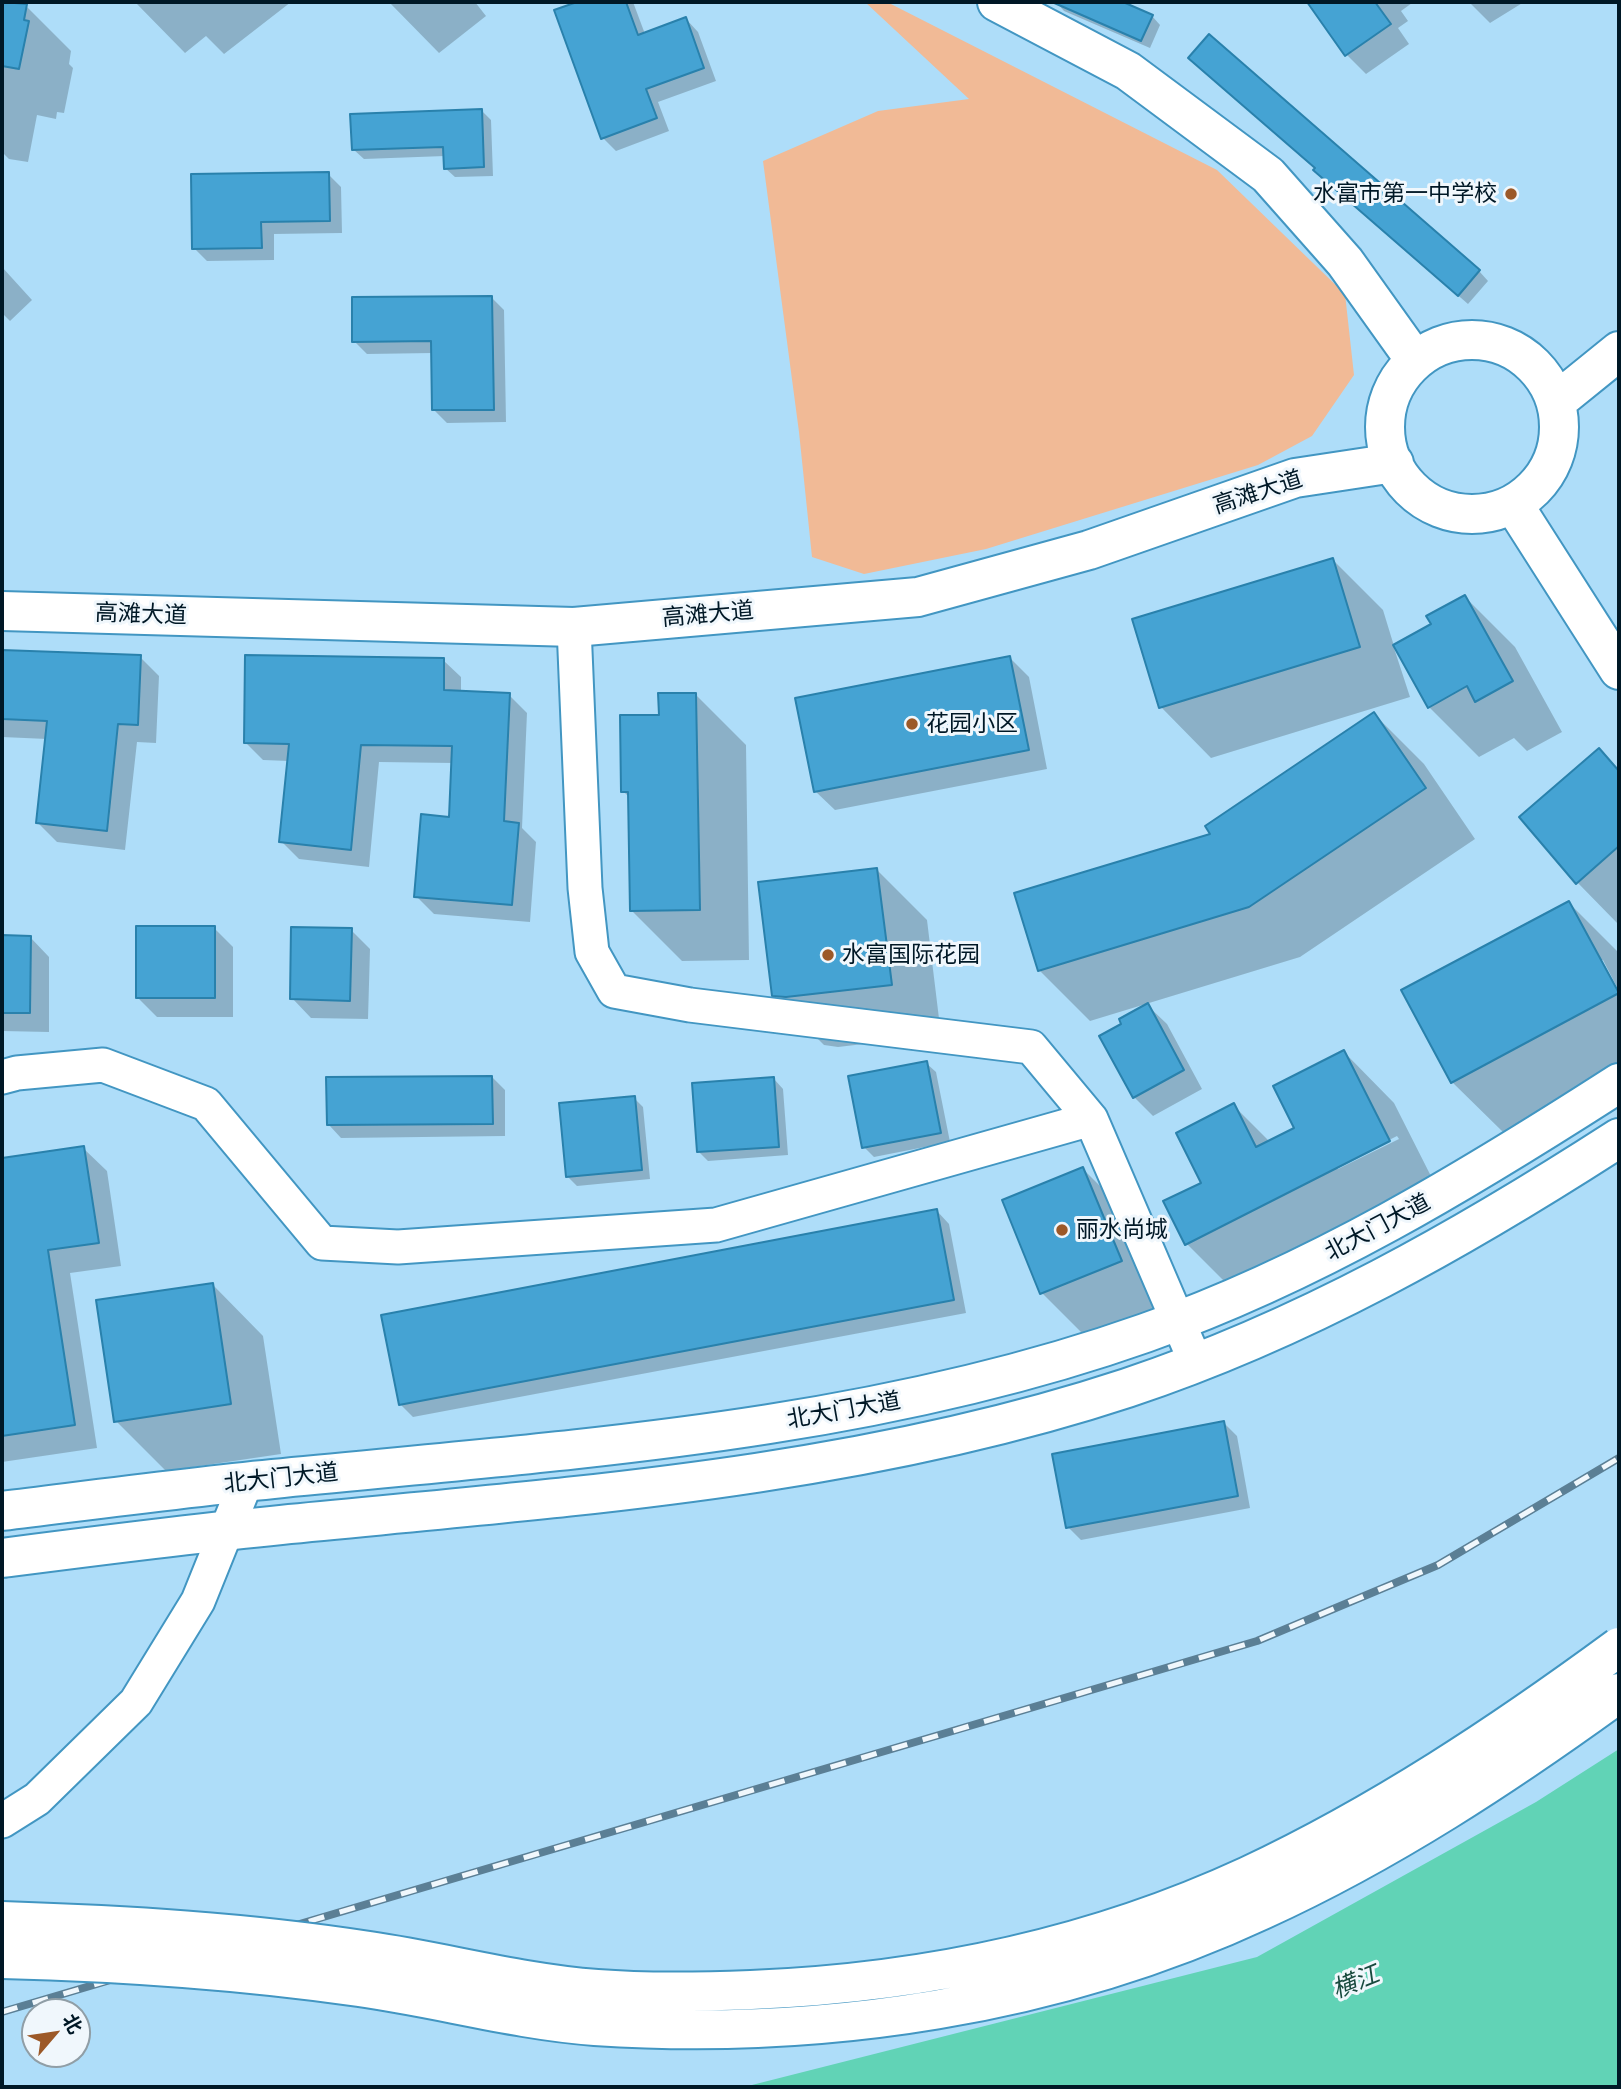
<!DOCTYPE html>
<meta charset="utf-8">
<style>
body{margin:0}
#map{position:relative;width:1621px;height:2089px;overflow:hidden;background:#aeddf9;font-family:Merriweather,"Noto Sans SC",serif}
canvas{display:block}
.frame{position:absolute;inset:0;border:4px solid #001826;pointer-events:none}
.north{position:absolute;left:21px;top:1998px;width:70px;height:70px;box-sizing:border-box;background:#f0f7fc;border:2px solid #909ea6;border-radius:50%;rotate:61deg;font-size:19px;font-weight:700;line-height:28px;text-align:center;color:#001826}
.north::after{content:'';display:block;margin:auto;width:24px;height:32px;background:#9c5928;clip-path:polygon(50% 0,100% 100%,50% 72%,0 100%)}
</style>
<div id="map">
<canvas width="1621" height="2089"></canvas>
<div class="frame"></div>
<div class="north">北</div>
</div>
<script>
const ctx = document.querySelector('canvas').getContext('2d');
ctx.lineJoin = 'round';
function paint(path, color) { ctx.fillStyle = color; ctx.fill(path, 'evenodd'); }
function stroke(path, color, width, dash) { ctx.strokeStyle = color; ctx.lineWidth = width; ctx.lineCap = dash ? 'butt' : 'round'; ctx.setLineDash(dash || []); ctx.stroke(path); }
function label(font, color, halo, rows, align = 'center') {
  ctx.font = font + ' Merriweather,"Noto Sans SC",serif'; ctx.lineWidth = 6; ctx.setLineDash([]); ctx.textBaseline = 'middle'; ctx.strokeStyle = halo; ctx.fillStyle = color; for (const [text, x, y, turn = 0] of rows) {
    ctx.save(); ctx.translate(x, y); ctx.rotate((+turn || 0) * Math.PI / 180); ctx.textAlign = isNaN(turn) ? turn : align; if (halo) ctx.strokeText(text, 0, 0); ctx.fillText(text, 0, 0); ctx.restore();
  }
}
paint(new Path2D(`
 M 865,2 L 887,2 L 1217,170 L 1345,294 L 1354,375 L 1312,436 L 1258,465 L 986,549 L 864,574 L 812,557 L 799,432 L 763,161 L 878,111 L 969,99 Z`), '#f1ba96');
paint(new Path2D(`
 M 1619,1749 L 1619,2087 L 744,2087 L 1257,1957 L 1536,1802 Z`), '#61d3b6');
paint(new Path2D(`
 M 2,2 L 10,2 L 26,6 L 71,51 L 69,64 L 73,68 L 64,113 L 57,112 L 56,119 L 37,115 L 28,162 L 9,159 L 2,152 Z
 M 135,2 L 291,2 L 224,54 L 206,36 L 185,53 Z
 M 389,2 L 475,2 L 486,16 L 439,53 Z
 M 582,2 L 633,2 L 645,34 L 686,19 L 698,32 L 716,81 L 658,102 L 669,131 L 616,151 L 603,138 L 556,11 Z
 M 1056,2 L 1118,2 L 1152,16 L 1160,25 L 1150,48 L 1064,11 Z
 M 1310,2 L 1411,2 L 1412,3 L 1401,11 L 1408,21 L 1398,28 L 1409,44 L 1366,74 L 1347,55 Z
 M 1469,2 L 1524,2 L 1490,23 Z
 M 481,110 L 491,120 L 493,176 L 455,177 L 445,168 L 445,156 L 364,159 L 354,150 Z
 M 328,174 L 341,187 L 342,233 L 274,234 L 274,260 L 207,261 L 194,248 Z
 M 1324,180 L 1479,271 L 1488,281 L 1468,304 Z
 M 2,267 L 32,300 L 10,321 L 2,313 Z
 M 491,297 L 504,310 L 506,422 L 447,423 L 434,410 L 433,353 L 367,354 L 354,341 Z
 M 1333,560 L 1383,610 L 1394,646 L 1433,625 L 1465,597 L 1515,647 L 1562,732 L 1527,751 L 1514,738 L 1479,757 L 1429,707 L 1396,647 L 1394,648 L 1410,697 L 1211,758 L 1161,707 Z
 M 2,651 L 140,657 L 159,676 L 156,743 L 137,742 L 125,850 L 57,842 L 38,823 L 47,739 L 2,737 Z
 M 1010,658 L 1029,677 L 1047,769 L 835,810 L 815,791 Z
 M 443,660 L 461,677 L 461,692 L 509,695 L 527,713 L 522,828 L 536,842 L 530,922 L 434,914 L 416,896 L 451,819 L 453,763 L 379,762 L 369,867 L 299,859 L 281,841 L 289,761 L 263,760 L 245,742 Z
 M 695,694 L 746,745 L 749,960 L 682,961 L 632,911 L 630,798 L 623,791 Z
 M 1374,714 L 1424,764 L 1475,839 L 1300,957 L 1090,1021 L 1039,970 L 1213,835 Z
 M 1599,750 L 1619,770 L 1619,925 L 1577,882 Z
 M 877,870 L 927,920 L 941,1035 L 838,1047 L 824,1045 L 774,995 Z
 M 1569,903 L 1619,953 L 1619,991 L 1603,960 L 1599,960 L 1619,998 L 1619,1070 L 1503,1132 L 1452,1082 Z
 M 214,928 L 233,947 L 233,1017 L 157,1017 L 138,998 Z
 M 351,930 L 370,949 L 368,1019 L 311,1018 L 292,998 Z
 M 2,937 L 30,937 L 49,957 L 49,1032 L 2,1031 Z
 M 1147,1005 L 1167,1024 L 1202,1089 L 1153,1116 L 1134,1097 L 1124,1024 Z
 M 1344,1052 L 1394,1103 L 1439,1192 L 1237,1294 L 1187,1244 L 1203,1183 L 1234,1106 L 1270,1142 L 1296,1129 ZM 1397,1136 L 1399,1139 L 1338,1169 L 1336,1167 Z
 M 926,1063 L 936,1072 L 950,1142 L 874,1157 L 864,1147 Z
 M 492,1077 L 505,1090 L 505,1136 L 341,1138 L 329,1125 Z
 M 774,1079 L 783,1089 L 788,1155 L 708,1161 L 698,1151 Z
 M 634,1098 L 643,1107 L 650,1179 L 577,1186 L 567,1176 Z
 M 83,1148 L 107,1171 L 121,1266 L 70,1273 L 97,1448 L 2,1462 L 2,1160 Z
 M 1083,1169 L 1133,1219 L 1171,1311 L 1092,1343 L 1042,1293 Z
 M 937,1211 L 949,1224 L 966,1313 L 413,1417 L 400,1404 Z
 M 213,1285 L 263,1336 L 281,1454 L 166,1471 L 116,1421 Z
 M 1224,1423 L 1237,1436 L 1250,1508 L 1081,1540 L 1068,1527 Z`), '#0003');
const building = new Path2D(`
 M 2,2 L 27,4 L 24,20 L 29,21 L 19,69 L 2,66 Z
 M 577,2 L 626,2 L 638,35 L 686,17 L 704,68 L 646,89 L 657,118 L 601,139 L 554,10 Z
 M 1052,2 L 1123,2 L 1153,15 L 1141,41 Z
 M 1307,2 L 1375,2 L 1391,24 L 1345,56 Z
 M 1209,34 L 1480,270 L 1458,296 L 1313,170 L 1315,168 L 1188,58 Z
 M 482,109 L 484,167 L 444,169 L 443,147 L 352,150 L 350,114 Z
 M 329,172 L 330,221 L 261,222 L 262,248 L 192,249 L 191,174 Z
 M 492,296 L 494,410 L 432,410 L 431,341 L 352,342 L 352,297 Z
 M 1333,558 L 1360,647 L 1159,708 L 1132,619 Z
 M 1465,595 L 1513,681 L 1475,702 L 1467,686 L 1428,708 L 1393,645 L 1431,624 L 1426,616 Z
 M 2,650 L 141,655 L 138,725 L 118,724 L 107,831 L 36,823 L 47,721 L 2,719 Z
 M 245,655 L 444,658 L 444,690 L 510,693 L 504,821 L 519,823 L 512,905 L 414,897 L 421,814 L 449,817 L 452,746 L 361,745 L 351,850 L 279,842 L 289,744 L 244,743 Z
 M 1010,656 L 1029,750 L 814,792 L 795,698 Z
 M 658,693 L 696,693 L 700,910 L 630,911 L 628,792 L 621,792 L 620,715 L 659,715 Z
 M 1374,712 L 1426,788 L 1249,907 L 1038,971 L 1014,893 L 1210,834 L 1205,826 Z
 M 1599,748 L 1619,771 L 1619,846 L 1576,884 L 1519,817 Z
 M 877,868 L 892,985 L 786,997 L 772,996 L 758,882 Z
 M 1569,901 L 1619,993 L 1451,1083 L 1401,990 Z
 M 136,926 L 215,926 L 215,998 L 136,998 Z
 M 291,927 L 352,928 L 350,1001 L 290,999 Z
 M 2,935 L 31,936 L 30,1013 L 2,1013 Z
 M 1148,1003 L 1184,1070 L 1133,1098 L 1099,1036 L 1121,1024 L 1119,1019 Z
 M 1344,1050 L 1390,1141 L 1185,1245 L 1163,1201 L 1201,1183 L 1176,1133 L 1234,1103 L 1256,1147 L 1294,1128 L 1273,1086 Z
 M 927,1061 L 941,1133 L 862,1148 L 848,1076 Z
 M 492,1076 L 493,1124 L 327,1125 L 326,1077 Z
 M 774,1077 L 779,1147 L 697,1152 L 692,1083 Z
 M 635,1096 L 642,1170 L 566,1177 L 559,1103 Z
 M 84,1146 L 99,1243 L 48,1250 L 75,1425 L 2,1436 L 2,1158 Z
 M 1083,1167 L 1122,1261 L 1040,1294 L 1002,1200 Z
 M 937,1209 L 954,1300 L 399,1405 L 381,1315 Z
 M 213,1283 L 231,1404 L 114,1422 L 96,1300 Z
 M 1224,1421 L 1238,1496 L 1066,1528 L 1052,1454 Z`);
paint(building, '#45a3d3');
stroke(building, '#2981ac', 2);
const minor = new Path2D(`
 M 574,627 L 585,888 L 592,952 L 614,991 L 690,1005 L 1031,1047 L 1091,1119 L 1196,1363
 M 2,1077 L 17,1073 L 103,1065 L 206,1104 L 322,1243 L 398,1247 L 716,1225 L 1091,1119
 M 2,1821 L 37,1799 L 136,1702 L 198,1601 L 246,1482`);
const major = new Path2D(`
 M 997,2 L 1128,71 L 1268,175 L 1345,262 L 1415,360
 M1385 427a87 87 0 1 1 174 0a87 87 0 1 1-174 0Z
 M 1556,402 L 1619,351
 M 1515,507 L 1619,670
 M 2,611 L 574,627 L 918,597 L 1089,550 L 1295,478 L 1394,463`);
const highway = new Path2D(`
 M 2,1511 C 92,1500 182,1488 273,1479 C 566,1450 865,1432 1145,1333 C 1315,1273 1468,1180 1619,1083
 M 2,1558 C 95,1546 187,1534 281,1525 C 565,1497 854,1478 1127,1388 C 1304,1329 1464,1238 1619,1138`);
stroke(minor, '#4296c2', 37);
stroke(major, '#4296c2', 42);
stroke(highway, '#4296c2', 42);
stroke(minor, '#fff', 33);
stroke(major, '#fff', 38);
stroke(highway, '#fff', 38);
const rail = new Path2D(`
 M 2,2012 L 1257,1641 L 1438,1565 L 1619,1458`);
stroke(rail, '#5b7f95', 8);
stroke(rail, '#f0f7fc', 5, [16]);
const majorBridge = new Path2D(`
 M 2,1921 C 124,1925 247,1932 369,1951 C 445,1962 519,1983 597,1989 C 648,1993 699,1992 751,1990 C 922,1983 1092,1948 1248,1876 C 1380,1814 1502,1733 1619,1647
 M 2,1959 C 121,1962 241,1970 359,1987 C 438,1998 515,2020 595,2026 C 822,2041 1056,2006 1262,1910 C 1389,1852 1506,1775 1619,1693`);
stroke(majorBridge, '#4296c2', 42, []);
stroke(majorBridge, '#fff', 38);
for (const [x, y, r, color] of [
 [1511,194,7,"#9c5928"],
 [912,724,7,"#9c5928"],
 [828,955,7,"#9c5928"],
 [1062,1230,7,"#9c5928"]
]) { const dot = new Path2D(); dot.arc(x, y, r, 0, 2 * Math.PI); ctx.fillStyle = color; ctx.fill(dot); stroke(dot, '#f0f7fc', 2.5); }
label('23px', '#001826', '#f0f7fc', [
 ["水富市第一中学校",1497,194,"right"],
 ["花园小区",926,724],
 ["水富国际花园",842,955],
 ["丽水尚城",1076,1230]
], 'left');
label('23px', '#001826', '#f0f7fc', [
 ["高滩大道",1258,493,-18],
 ["高滩大道",141,615,2],
 ["高滩大道",708,615,-5],
 ["北大门大道",1378,1228,-28],
 ["北大门大道",844,1411,-10],
 ["北大门大道",281,1479,-6]
]);
label('italic 24px', '#184a3e', '#f0f7fc', [
 ["横江",1356,1983,-22]
]);
</script>
